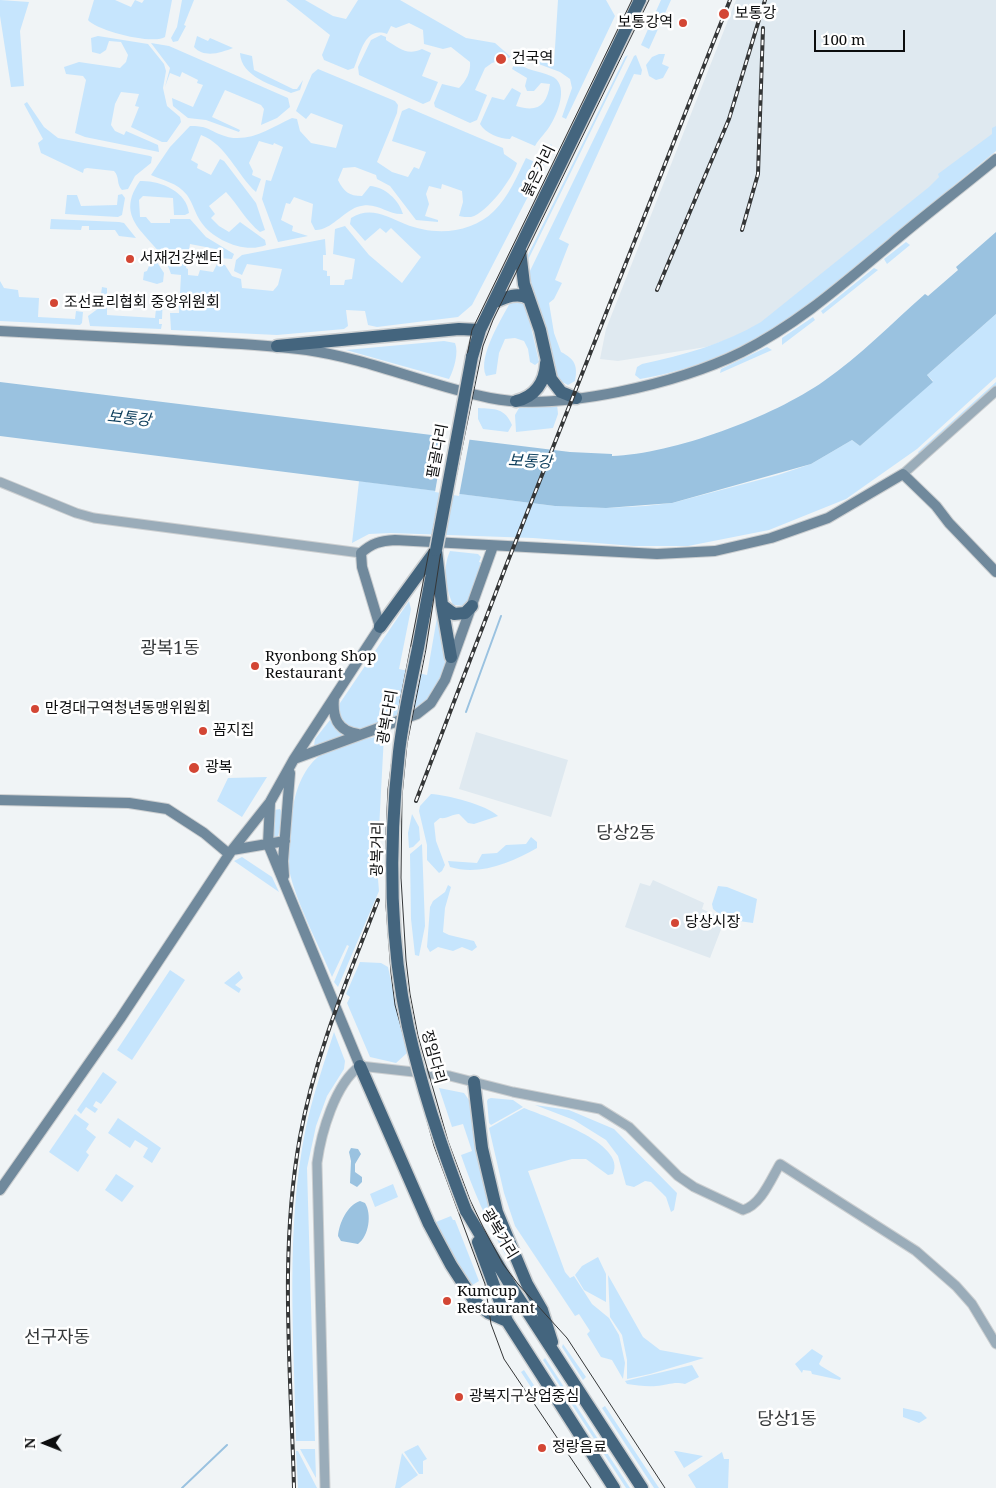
<!DOCTYPE html>
<meta charset="utf-8">
<style>
body{margin:0}
#map{position:relative;width:996px;height:1488px;overflow:hidden;background:#f0f4f6;font-family:"Noto Serif",serif}
canvas{display:block}
.north{position:absolute;left:20px;top:1418px;width:50px;height:50px;-webkit-text-stroke:4px #fff;paint-order:stroke;rotate:269deg;font-size:14px;font-weight:700;line-height:20px;text-align:center;color:#0c0d0e}
.north::after{content:'';display:block;margin:auto;width:18px;height:22px;background:#0c0d0e;clip-path:polygon(50% 0,100% 100%,50% 72%,0 100%)}
.scale{position:absolute;left:814px;top:30px;width:91px;height:22px;box-sizing:border-box;border:2px solid #0c0d0e;border-top:0;padding-left:6px;font-size:15px;line-height:18px;white-space:nowrap;color:#0c0d0e;-webkit-text-stroke:4px #fff;paint-order:stroke}
</style>
<div id="map">
<canvas width="996" height="1488"></canvas>
<div class="north">N</div>
<div class="scale">100 m</div>
</div>
<script>
const ctx = document.querySelector('canvas').getContext('2d');
ctx.lineJoin = 'round';
function paint(path, color) { ctx.fillStyle = color; ctx.fill(path, 'evenodd'); }
function stroke(path, color, width, dash) { ctx.strokeStyle = color; ctx.lineWidth = width; ctx.lineCap = dash ? 'butt' : 'round'; ctx.setLineDash(dash || []); ctx.stroke(path); }
function label(font, color, halo, rows, align = 'center') {
  ctx.font = font + ' "Noto Serif","Noto Sans KR",serif'; ctx.lineWidth = 5; ctx.setLineDash([]); ctx.textBaseline = 'middle'; ctx.strokeStyle = halo; ctx.fillStyle = color; for (const [text, x, y, turn = 0] of rows) {
    ctx.save(); ctx.translate(x, y); ctx.rotate((+turn || 0) * Math.PI / 180); ctx.textAlign = isNaN(turn) ? turn : align; if (halo) ctx.strokeText(text, 0, 0); ctx.fillText(text, 0, 0); ctx.restore();
  }
}
paint(new Path2D(`
 M 736,0 L 996,0 L 996,149 L 763,323 L 733,338 L 706,347 L 618,361 L 600,359 L 606,329 Z
 M 476,732 L 568,760 L 551,817 L 459,789 Z
 M 653,880 L 704,903 L 702,909 L 725,919 L 710,958 L 625,927 L 640,883 L 650,886 Z`), '#dfe9f0');
paint(new Path2D(`
 M 0,0 L 29,2 L 20,31 L 24,86 L 11,87 L 0,16 Z
 M 94,0 L 115,0 L 131,7 L 135,0 L 142,3 L 144,0 L 172,0 L 165,37 C 154,45 97,31 88,20 Z
 M 182,0 L 194,0 L 184,25 L 186,26 L 178,41 L 173,42 L 171,38 L 177,27 Z
 M 286,0 L 305,0 L 333,16 L 346,19 L 358,0 L 400,0 L 466,38 L 495,43 L 511,57 L 492,63 L 485,68 L 475,90 L 487,95 L 477,120 L 470,123 L 435,107 L 434,103 L 442,84 L 459,88 C 466,81 471,72 470,62 L 451,47 L 443,49 L 424,44 L 423,30 L 409,23 L 396,28 L 391,26 L 387,34 C 365,26 361,52 354,68 L 348,70 L 324,60 L 322,55 L 330,35 Z
 M 558,0 L 606,0 L 615,16 L 566,119 L 562,117 L 572,88 L 570,79 L 560,72 L 536,63 L 538,60 L 554,64 Z
 M 661,0 L 671,0 L 649,49 L 641,45 Z
 M 381,35 L 386,37 L 386,40 C 399,48 407,56 422,49 L 431,53 L 422,76 L 438,82 L 430,101 L 423,104 L 359,75 L 358,67 L 371,40 Z
 M 98,36 L 148,44 L 164,64 L 166,71 L 163,88 L 167,106 L 180,117 L 181,122 L 167,142 L 162,142 L 131,127 L 139,107 L 135,106 L 139,94 L 121,92 L 115,104 L 111,125 L 115,131 L 124,135 L 126,131 L 158,145 L 159,152 L 85,137 L 75,133 L 86,80 L 83,76 L 66,74 L 64,67 L 79,62 L 120,68 L 126,62 L 128,55 L 121,42 L 109,41 L 106,50 L 100,54 L 92,52 L 91,38 Z
 M 197,36 L 208,41 L 210,38 L 233,48 C 222,52 205,59 194,47 Z
 M 151,43 L 169,46 L 288,98 L 290,107 L 277,118 L 261,125 L 264,109 L 261,105 L 225,90 L 212,117 L 240,130 L 239,132 L 206,120 L 188,118 L 173,106 L 172,98 L 193,107 L 203,85 L 197,83 L 198,80 L 182,72 L 180,77 L 170,73 L 165,87 L 170,68 Z
 M 240,53 L 252,56 L 254,70 L 293,89 L 297,89 L 303,80 L 300,90 L 291,93 C 273,85 241,77 240,53 Z
 M 659,54 L 665,54 L 662,64 L 669,67 L 663,78 L 656,80 L 649,76 L 646,65 L 652,57 Z
 M 628,55 L 528,260 L 527,257 L 625,57 Z
 M 636,55 L 642,70 L 641,75 L 634,74 L 559,239 L 569,244 L 555,280 L 562,283 L 554,299 L 549,303 L 554,333 L 561,352 C 575,359 578,366 575,381 L 568,385 L 558,380 L 551,369 L 529,273 L 634,56 Z
 M 515,62 C 526,70 539,71 551,76 C 569,83 559,111 551,124 C 547,132 540,137 535,146 L 512,136 L 510,139 C 500,139 485,133 480,124 L 492,97 L 504,100 L 512,88 L 521,93 L 516,106 C 538,113 547,105 550,84 L 541,83 L 534,91 L 527,91 L 525,86 L 527,78 L 512,69 Z
 M 318,69 L 395,101 L 398,105 L 397,113 L 377,162 L 392,172 L 408,177 L 414,167 L 419,169 L 426,152 L 392,141 L 402,111 L 409,108 L 503,148 L 504,154 L 517,163 C 513,178 487,213 471,217 C 467,217 462,217 459,216 L 463,202 L 462,191 L 442,184 L 441,189 L 429,186 L 426,194 L 429,204 L 425,216 L 438,220 L 438,222 L 416,220 L 390,186 L 377,179 L 376,175 L 355,167 L 343,168 L 338,180 C 344,192 349,196 362,196 L 370,186 C 385,187 399,200 403,214 C 386,215 377,200 357,207 C 343,212 330,231 315,230 L 311,222 L 313,204 L 294,197 L 290,204 L 286,203 L 281,220 L 293,226 L 292,231 L 308,236 L 278,242 L 262,199 L 266,180 L 271,181 L 283,147 L 274,143 L 273,145 L 259,141 L 249,163 L 253,171 L 252,175 L 261,179 L 256,192 C 237,175 226,144 201,135 L 191,160 L 198,164 L 197,168 L 211,175 L 220,159 L 224,161 L 256,203 L 265,230 L 260,232 C 247,222 238,205 226,192 L 209,206 L 215,214 L 211,218 L 219,226 L 229,232 L 240,222 L 265,240 L 266,245 C 245,254 213,240 201,222 C 195,214 193,203 187,195 C 177,182 163,181 151,175 L 170,147 L 190,126 C 205,126 206,128 219,134 C 246,146 268,129 292,118 L 297,119 L 300,131 L 311,143 L 336,148 L 343,125 L 311,113 L 306,119 L 296,111 L 312,74 Z
 M 27,102 L 44,127 L 58,138 L 150,156 L 152,157 L 151,163 L 135,176 L 128,189 L 122,190 C 116,184 120,177 114,171 L 87,168 L 84,169 L 83,173 L 41,153 L 38,143 L 43,139 L 24,104 Z
 M 996,126 L 996,151 L 801,311 C 753,343 698,370 640,379 L 635,375 L 637,367 L 642,364 C 684,355 724,344 761,322 L 929,187 L 939,177 L 938,174 L 992,134 L 992,128 Z
 M 551,144 L 553,148 L 472,305 L 458,317 L 377,327 L 368,325 L 365,311 L 346,310 L 348,326 L 344,329 L 277,335 L 171,330 L 170,313 L 179,313 L 181,275 L 171,274 C 161,237 109,225 140,181 C 159,180 187,191 189,213 L 185,215 L 174,215 L 173,198 L 143,196 L 139,200 L 140,217 L 146,217 L 151,223 L 170,223 L 170,219 L 190,219 L 206,237 L 234,254 L 232,259 L 220,258 L 221,250 L 190,244 L 186,268 L 188,269 L 188,275 L 198,276 L 200,270 L 213,272 L 217,264 L 225,265 L 232,276 L 241,279 L 242,288 L 273,291 L 278,285 L 282,269 L 247,264 L 242,275 L 234,271 L 236,260 L 242,255 L 325,239 L 326,255 L 323,255 L 323,270 L 327,271 L 327,276 L 330,276 L 330,285 L 344,285 L 345,280 L 352,279 L 355,259 L 333,254 L 335,229 L 345,226 L 369,255 L 402,283 L 421,257 L 391,228 L 386,233 L 380,228 L 365,241 L 350,224 L 351,218 C 370,206 386,216 405,224 C 434,236 471,234 494,211 C 509,196 517,176 526,158 L 539,164 Z
 M 67,195 L 77,195 L 81,206 L 117,205 L 118,195 L 122,194 L 125,198 L 122,215 L 118,217 L 65,214 Z
 M 51,219 L 119,222 L 124,223 L 136,238 L 119,236 L 115,230 L 89,230 L 89,226 L 82,226 L 81,230 L 50,229 Z
 M 906,242 L 910,245 L 887,264 L 884,259 Z
 M 153,256 L 164,273 L 163,282 L 157,284 L 143,280 L 144,272 L 147,271 Z
 M 874,268 L 878,270 L 823,314 L 821,311 Z
 M 0,281 L 4,288 L 18,290 L 19,297 L 39,298 L 38,317 L 75,319 L 76,311 L 83,312 L 82,323 L 80,325 L 0,321 Z
 M 102,287 L 107,288 L 107,315 L 155,318 L 157,300 L 163,296 L 162,319 L 159,319 L 159,324 L 162,324 L 161,329 L 90,326 L 88,316 L 99,308 Z
 M 512,299 L 522,301 L 528,314 L 539,362 L 535,365 L 530,362 L 528,349 L 524,341 L 515,338 L 505,339 L 499,353 L 496,374 L 486,376 C 477,356 503,317 512,299 Z
 M 996,314 L 996,377 L 917,449 L 846,499 L 769,530 L 688,546 L 634,546 L 533,538 L 391,533 L 369,534 L 352,543 L 359,481 L 555,506 L 606,508 L 645,506 L 672,503 L 778,475 L 811,464 L 852,440 L 860,446 L 933,381 L 927,375 Z
 M 813,317 L 815,320 L 782,345 L 782,338 Z
 M 444,341 L 455,343 C 459,352 454,370 449,379 L 346,350 Z
 M 767,347 L 772,350 L 720,373 L 721,369 Z
 M 996,382 L 996,386 L 920,455 L 918,452 Z
 M 557,404 L 558,414 L 553,428 L 516,432 L 515,415 L 519,408 Z
 M 478,408 C 495,409 505,408 512,425 L 508,432 L 483,429 L 478,419 Z
 M 450,551 L 478,554 L 481,557 L 479,562 L 483,563 L 468,606 L 453,605 C 446,588 442,569 450,551 Z
 M 409,601 L 411,609 L 399,669 L 427,675 L 438,612 L 446,661 L 444,676 L 429,699 L 420,707 L 359,731 L 346,728 L 337,711 L 340,703 Z
 M 330,720 L 343,736 L 314,746 L 315,739 Z
 M 384,735 L 377,867 L 379,891 L 338,987 L 334,982 L 349,946 L 347,945 L 332,977 C 319,945 292,895 288,863 C 286,847 290,829 292,813 C 295,792 302,770 319,756 C 333,744 367,739 384,735 Z
 M 267,777 L 242,817 L 217,801 L 228,778 Z
 M 431,794 C 447,795 487,805 498,816 L 474,824 L 468,823 L 459,814 C 452,814 448,819 440,818 L 434,823 L 436,841 L 445,865 L 442,871 L 439,873 L 427,860 L 427,845 L 419,811 L 420,806 Z
 M 280,809 L 283,814 L 278,837 L 273,839 L 271,824 L 274,810 Z
 M 412,814 L 419,827 L 420,840 L 413,847 L 409,848 L 408,833 Z
 M 531,837 L 537,842 L 537,848 C 511,863 479,876 450,867 L 448,861 L 477,863 L 482,854 L 497,853 L 506,845 L 526,844 Z
 M 422,844 L 425,926 L 419,956 L 415,955 L 411,919 L 410,854 Z
 M 242,857 L 272,877 L 279,892 L 234,861 Z
 M 448,885 L 451,887 L 445,908 L 443,932 L 449,935 L 474,941 L 477,947 L 472,951 L 462,947 L 453,951 L 438,947 L 430,952 L 427,947 L 430,907 L 433,901 L 445,892 Z
 M 718,886 L 727,887 L 757,899 L 753,923 C 739,921 724,919 713,909 L 712,904 Z
 M 360,962 L 381,963 L 388,967 L 407,1053 L 396,1063 L 370,1057 L 347,1003 L 350,997 L 346,994 Z
 M 170,970 L 185,980 L 132,1060 L 117,1050 Z
 M 239,971 L 243,978 L 235,985 L 241,989 L 239,993 L 224,983 Z
 M 334,1032 L 345,1061 L 344,1069 L 327,1096 L 316,1126 L 307,1168 L 315,1441 L 296,1441 C 294,1336 285,1229 306,1127 C 313,1095 324,1063 334,1032 Z
 M 103,1072 L 117,1082 L 101,1104 L 96,1101 L 93,1106 L 98,1109 L 95,1113 L 86,1107 L 81,1114 L 77,1110 Z
 M 439,1088 L 464,1093 L 469,1100 L 476,1151 L 488,1199 L 508,1255 L 505,1254 C 487,1222 473,1190 461,1155 L 472,1151 L 463,1124 L 452,1127 Z
 M 491,1098 L 513,1100 L 523,1107 L 491,1125 L 489,1123 L 487,1101 L 488,1099 Z
 M 535,1105 L 569,1110 L 614,1129 L 677,1193 L 674,1210 L 671,1212 L 666,1197 L 651,1182 L 645,1181 L 634,1187 L 626,1185 L 618,1156 L 606,1140 L 574,1120 Z
 M 524,1108 C 543,1116 628,1143 613,1174 L 608,1175 L 586,1159 L 572,1159 L 528,1171 L 565,1272 L 570,1278 L 574,1276 L 592,1304 L 609,1318 L 619,1335 L 625,1363 L 623,1379 L 612,1360 L 601,1357 L 587,1334 L 590,1331 L 579,1314 L 575,1316 L 515,1226 L 504,1193 L 489,1128 Z
 M 75,1114 L 89,1124 L 86,1129 L 96,1137 L 86,1152 L 89,1155 L 78,1172 L 49,1152 Z
 M 118,1118 L 161,1148 L 152,1163 L 143,1157 L 148,1148 L 135,1140 L 130,1148 L 108,1133 Z
 M 116,1174 L 134,1186 L 122,1202 L 105,1190 Z
 M 393,1184 L 398,1197 L 375,1207 L 370,1194 Z
 M 451,1216 L 453,1220 L 455,1220 L 479,1281 L 469,1287 L 436,1222 Z
 M 598,1257 L 606,1274 L 606,1302 L 584,1290 L 575,1275 L 582,1266 Z
 M 608,1275 L 643,1337 L 660,1350 L 704,1358 L 650,1374 L 627,1379 L 627,1360 L 622,1335 L 610,1317 Z
 M 563,1344 L 586,1377 L 583,1380 L 562,1347 Z
 M 812,1349 L 823,1356 L 819,1364 L 821,1366 L 841,1378 L 840,1380 L 812,1374 L 811,1371 L 803,1370 L 802,1373 L 795,1364 Z
 M 545,1358 L 630,1488 L 626,1488 L 543,1360 Z
 M 692,1365 L 699,1377 L 685,1384 C 674,1381 668,1385 656,1386 C 647,1387 636,1385 627,1384 L 625,1381 Z
 M 524,1370 L 545,1402 L 542,1404 L 521,1372 Z
 M 605,1406 L 659,1488 L 654,1488 L 602,1408 Z
 M 903,1408 L 921,1412 L 927,1418 L 919,1423 L 903,1417 Z
 M 418,1445 L 427,1459 L 423,1461 L 423,1474 L 419,1474 L 404,1452 Z
 M 300,1449 L 315,1449 L 316,1478 Z
 M 296,1451 L 298,1451 L 317,1488 L 298,1488 Z
 M 674,1451 L 676,1451 L 703,1456 L 684,1468 Z
 M 722,1452 L 724,1459 L 729,1459 L 728,1488 L 696,1488 L 688,1475 Z
 M 402,1453 L 418,1475 L 400,1488 L 395,1488 Z`), '#c6e5fd');
paint(new Path2D(`
 M 996,232 L 996,314 L 927,375 L 933,382 L 860,446 L 852,440 L 811,464 L 672,503 L 606,508 L 555,506 L 0,436 L 0,382 L 570,452 L 612,454 L 612,456 C 673,454 773,417 824,381 C 860,356 892,323 925,294 L 928,296 L 958,270 L 956,267 Z
 M 351,1148 L 358,1149 L 361,1154 L 355,1164 L 355,1172 L 362,1177 L 362,1182 L 357,1187 L 350,1183 L 351,1161 L 349,1152 Z
 M 360,1201 L 365,1203 C 372,1214 369,1236 358,1244 L 341,1241 L 338,1236 C 339,1224 347,1205 360,1201 Z`), '#9ac2e0');
paint(new Path2D(`
 M 445,434 L 470,437 L 459,496 L 435,492 Z`), '#f0f4f6');
stroke(new Path2D(`
 M 466,712 L 501,616
 M 182,1488 L 227,1445`), '#9ac2e0', 2);
const tertiary = new Path2D(`
 M 903,474 L 996,391
 M 0,482 L 76,513 L 94,518 L 361,553
 M 325,1488 L 317,1163 C 321,1133 335,1084 360,1066 L 450,1076 L 513,1092 L 600,1109 L 629,1127 L 678,1176 L 694,1187 L 743,1210 C 761,1205 771,1179 780,1164 L 916,1251 L 956,1286 L 972,1304 L 996,1344`);
const secondary = new Path2D(`
 M 0,331 C 58,334 115,337 173,340 C 218,343 263,344 307,350 C 370,359 429,386 490,398 C 560,412 679,383 742,352 C 798,324 844,283 891,244 C 925,215 961,188 996,159
 M 334,698 C 332,718 338,731 358,734
 M 294,759 L 417,714 L 431,703 L 445,680 L 493,546
 M 0,800 L 129,803 L 167,809 L 204,833 L 229,854
 M 270,803 L 268,844 L 360,1066
 M 232,850 L 285,841
 M 284,876 L 283,861 L 290,773
 M 0,1190 L 120,1019 L 232,850 L 270,802 L 294,759 L 380,627 L 362,567 L 361,553 C 372,543 380,541 395,540 L 657,554 L 715,551 L 771,538 L 828,518 L 903,474 L 936,506 L 949,523 L 996,572`);
const trunk = new Path2D(`
 M 520,251 L 524,284 L 540,330 L 551,379 L 561,392 L 576,398
 M 493,303 C 504,298 518,291 529,299
 M 277,346 L 459,329 L 480,330
 M 472,357 L 480,330 L 640,0
 M 516,401 C 535,397 545,382 546,363
 M 436,550 L 442,605 L 451,657
 M 442,605 L 454,614 L 465,613 L 472,606
 M 380,627 L 436,550
 M 418,648 L 433,568
 M 360,1066 L 429,1224 L 451,1265 L 475,1302 L 489,1313 L 507,1321
 M 474,1082 L 482,1148 L 497,1212 L 527,1284 L 542,1310 L 552,1342
 M 466,1211 L 512,1288 L 642,1488
 M 478,1242 L 507,1321 L 614,1488`);
stroke(tertiary, '#cccfd1', 11);
stroke(secondary, '#cccfd1', 12);
stroke(trunk, '#cccfd1', 15);
stroke(tertiary, '#9aacb9', 9);
stroke(secondary, '#70899c', 10);
stroke(trunk, '#44657e', 12);
stroke(new Path2D(`
 M 649,0 L 493,320 L 483,346 L 441,551 L 426,649 L 407,744 L 402,796 L 401,878 L 406,960 L 410,994 L 418,1036 L 448,1141 L 470,1200 L 483,1227 L 503,1264 L 518,1284 L 567,1338 L 665,1488
 M 591,1488 L 504,1359 L 491,1324 L 485,1284 L 434,1146 L 395,1005 L 391,973 L 386,906 L 386,831 L 388,789 L 400,701 L 472,330 L 632,0`), '#343637', 1);
const rail = new Path2D(`
 M 742,230 L 758,174 L 763,28
 M 657,290 L 729,119 L 765,0
 M 416,801 L 506,566 L 730,0
 M 294,1488 C 291,1372 279,1252 300,1137 C 315,1054 348,978 378,900`);
stroke(rail, '#343637', 4);
stroke(rail, '#fff', 2, [5.5]);
const trunkBridge = new Path2D(`
 M 436,550 L 472,357
 M 418,648 C 411,682 403,717 399,752 C 389,842 389,939 408,1027 C 422,1090 443,1152 466,1211`);
stroke(trunkBridge, '#cccfd1', 15, []);
stroke(trunkBridge, '#44657e', 12);
for (const [x, y, r, color] of [
 [724,14,6,"#d34634"],
 [683,23,5,"#d34634"],
 [501,59,6,"#d34634"],
 [130,259,5,"#d34634"],
 [54,303,5,"#d34634"],
 [255,666,5,"#d34634"],
 [35,709,5,"#d34634"],
 [203,731,5,"#d34634"],
 [194,768,6,"#d34634"],
 [675,923,5,"#d34634"],
 [447,1301,5,"#d34634"],
 [459,1397,5,"#d34634"],
 [542,1448,5,"#d34634"]
]) { const dot = new Path2D(); dot.arc(x, y, r, 0, 2 * Math.PI); ctx.fillStyle = color; ctx.fill(dot); stroke(dot, '#fff', 2); }
label('15px', '#0c0d0e', '#fff', [
 ["보통강",735,14],
 ["보통강역",673,23,"right"],
 ["건국역",512,59],
 ["서재건강쎈터",140,259],
 ["조선료리협회 중앙위원회",64,303],
 ["Ryonbong Shop",265,657],
 ["Restaurant",265,674],
 ["만경대구역청년동맹위원회",45,709],
 ["꼼지집",213,731],
 ["광복",205,768],
 ["당상시장",685,923],
 ["Kumcup",457,1292],
 ["Restaurant",457,1309],
 ["광복지구상업중심",469,1397],
 ["정랑음료",552,1448]
], 'left');
label('15px', '#0c0d0e', '#fff', [
 ["붉은거리",539,171,-64],
 ["팔골다리",438,451,-79],
 ["광복다리",388,717,-80],
 ["광복거리",378,849,-89],
 ["정임다리",433,1057,75],
 ["광복거리",499,1234,59]
]);
label('italic 16px', '#0d3e5c', '#fff', [
 ["보통강",129,419,6],
 ["보통강",530,462,3]
]);
label('18px', '#35383a', '#fff', [
 ["광복1동",170,649],
 ["당상2동",626,834],
 ["선구자동",57,1338],
 ["당상1동",787,1420]
]);
</script>
